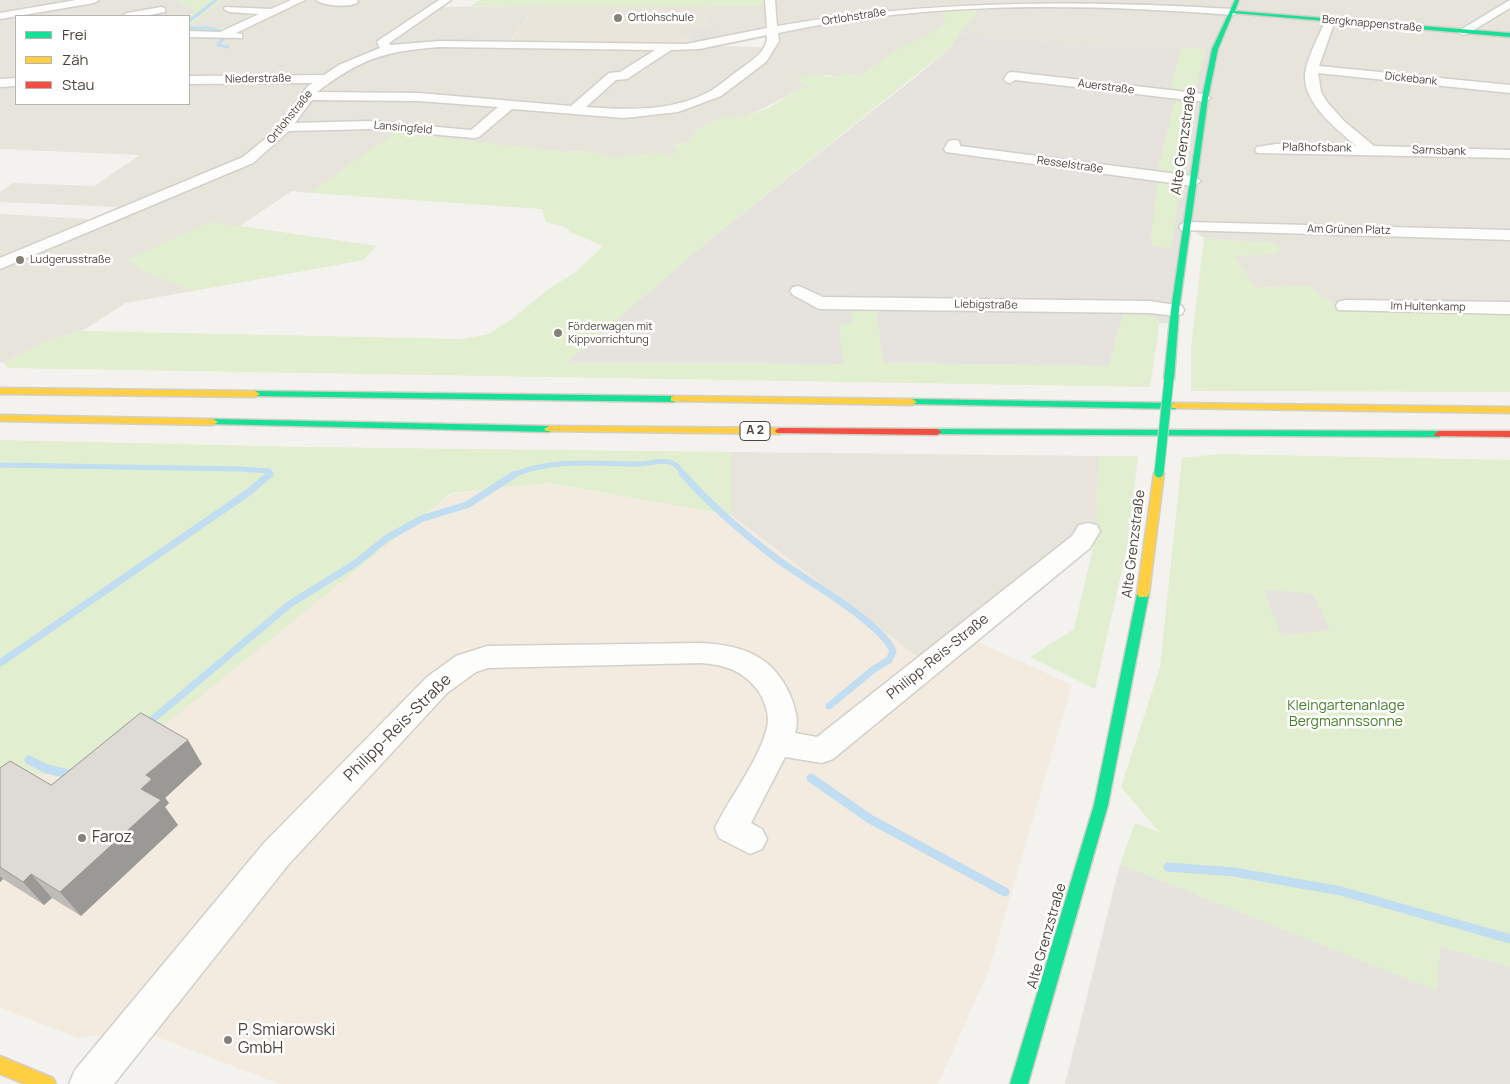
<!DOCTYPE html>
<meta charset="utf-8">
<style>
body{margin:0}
#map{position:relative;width:1510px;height:1084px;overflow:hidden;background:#f4f2ee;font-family:Manrope,sans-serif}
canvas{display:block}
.legend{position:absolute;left:15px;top:15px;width:175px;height:90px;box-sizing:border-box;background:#fff;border:1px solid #b7b4b0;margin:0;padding:6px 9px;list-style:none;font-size:15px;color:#4b4439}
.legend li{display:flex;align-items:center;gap:10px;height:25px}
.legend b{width:25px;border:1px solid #b7b4b0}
</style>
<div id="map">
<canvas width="1510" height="1084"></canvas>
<ul class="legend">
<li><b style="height:6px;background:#16e098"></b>Frei</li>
<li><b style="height:6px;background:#ffcf43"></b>Zäh</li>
<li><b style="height:6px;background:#f24e42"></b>Stau</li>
</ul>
</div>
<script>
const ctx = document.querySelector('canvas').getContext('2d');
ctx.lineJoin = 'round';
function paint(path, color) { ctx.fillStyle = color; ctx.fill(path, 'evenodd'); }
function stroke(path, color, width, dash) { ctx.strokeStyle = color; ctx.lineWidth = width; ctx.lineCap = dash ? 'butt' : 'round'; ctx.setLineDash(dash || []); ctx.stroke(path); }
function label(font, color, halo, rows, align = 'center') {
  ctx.font = font + ' Manrope,sans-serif'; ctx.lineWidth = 5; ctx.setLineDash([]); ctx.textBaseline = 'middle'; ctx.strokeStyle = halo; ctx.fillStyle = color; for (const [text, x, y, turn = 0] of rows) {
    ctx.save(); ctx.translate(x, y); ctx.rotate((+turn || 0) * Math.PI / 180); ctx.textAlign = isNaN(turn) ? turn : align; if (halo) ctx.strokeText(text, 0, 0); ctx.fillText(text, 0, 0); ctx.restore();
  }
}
paint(new Path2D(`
 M 0,0 L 176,0 L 196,11 L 189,16 L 16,16 L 16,104 L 189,104 L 189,32 L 220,32 L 228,29 L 189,26 L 222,0 L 442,0 L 433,7 L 535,6 L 510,43 L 704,30 L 712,6 L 771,6 L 771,0 L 1510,0 L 1510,309 L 1342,307 L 1321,297 L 1310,286 L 1255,288 L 1234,256 L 1278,253 L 1277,244 L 1204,238 L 1187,227 L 1210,49 L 1056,44 L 958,34 L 895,51 L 860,77 L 845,73 L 838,77 L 826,75 L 796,79 L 812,88 L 796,92 L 745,117 L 732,118 L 723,117 L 698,129 L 689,142 L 674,145 L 680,151 L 668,157 L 660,155 L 613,158 L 586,151 L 562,152 L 395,133 L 311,193 L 292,191 L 240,226 L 376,246 L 363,260 L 126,303 L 82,331 L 44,342 L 4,363 L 0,362 L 0,214 L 90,219 L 118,207 L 0,202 L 0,192 L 13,183 L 94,186 L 140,155 L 0,149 ZM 768,37 L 765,46 L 761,47 L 723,46 Z
 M 731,452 L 1098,456 L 1097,531 L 936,671 L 731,515 Z`), '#e7e4dc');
paint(new Path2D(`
 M 544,483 L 731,515 L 936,671 L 974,640 L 1072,685 L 989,970 L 938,1084 L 279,1084 L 139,1030 L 78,1038 L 0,1008 L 0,796 L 25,776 L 452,494 Z`), '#f3ebdf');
paint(new Path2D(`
 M 958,34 L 1056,44 L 1211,49 L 1173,323 L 1120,324 L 1109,366 L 883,363 L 876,310 L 852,311 L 853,321 L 844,364 L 565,363 L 713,237 L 918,75 L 952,46 Z
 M 1120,864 L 1437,990 L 1440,946 L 1510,967 L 1510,1084 L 1065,1084 Z`), '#e6e2de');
paint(new Path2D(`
 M 535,6 L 712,6 L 704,30 L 717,30 L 715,43 L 700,45 L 510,44 Z`), '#eae5da');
paint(new Path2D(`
 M 176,0 L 222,0 L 190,26 L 230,29 L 220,32 L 189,32 L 189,16 L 196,11 Z
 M 480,0 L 766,0 L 766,6 L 471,6 Z
 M 972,7 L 977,13 L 960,32 L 952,46 L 713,237 L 566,363 L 843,364 L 839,326 L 853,321 L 852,311 L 876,310 L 883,363 L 1109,366 L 1123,313 L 1139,313 L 1158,318 L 1159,327 L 1150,387 L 8,368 L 4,363 L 44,342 L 82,331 L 463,339 L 488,334 L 509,321 L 549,289 L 577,271 L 603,246 L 570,232 L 566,227 L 546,222 L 542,209 L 311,193 L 395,132 L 562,152 L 586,151 L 613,158 L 655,152 L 668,157 L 679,151 L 673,145 L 689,142 L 698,129 L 723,117 L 732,118 L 745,117 L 768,108 L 796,92 L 800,87 L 811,88 L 796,79 L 809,75 L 838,77 L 845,73 L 860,77 L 895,51 L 940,29 L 945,21 L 944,16 L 938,9 Z
 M 1181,48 L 1206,49 L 1197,86 L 1187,91 L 1170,90 Z
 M 1175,100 L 1193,105 L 1184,171 L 1169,173 L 1157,171 Z
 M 1160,182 L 1180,188 L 1172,248 L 1157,247 L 1150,243 L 1157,185 Z
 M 210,222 L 376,246 L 363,260 L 193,291 L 134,267 L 139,265 L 127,260 Z
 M 1204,238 L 1277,244 L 1279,253 L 1234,256 L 1255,288 L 1310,286 L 1321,297 L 1342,307 L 1510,309 L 1510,392 L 1191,391 L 1191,347 Z
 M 0,440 L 306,447 L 731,452 L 731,515 L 547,483 L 451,493 L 87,788 L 49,774 L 25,774 L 0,795 Z
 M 1219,454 L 1510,460 L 1510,967 L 1440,946 L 1437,991 L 1120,864 L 1135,823 L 1159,832 L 1121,787 L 1160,667 L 1182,458 Z
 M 1098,456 L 1138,456 L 1127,548 L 1095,689 L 1030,657 L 1074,629 L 1097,531 Z`), '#e1eecf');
paint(new Path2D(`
 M 683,29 L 717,30 L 715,39 L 691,41 L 692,34 L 675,34 Z
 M 1263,589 L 1313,594 L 1330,630 L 1282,636 Z`), '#e6e3df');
stroke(new Path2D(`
 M 189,21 L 216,0
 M 189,28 L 209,28 L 223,32
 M 222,36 L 224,37 L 218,45 L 228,47`), '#c0ddf1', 3);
stroke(new Path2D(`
 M 0,465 L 240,469 L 269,471 L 271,475
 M 513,475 C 552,458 598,464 639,464 C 651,464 663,458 674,464 C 678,466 681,471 684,475`), '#c0ddf1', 5);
stroke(new Path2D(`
 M 683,474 C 710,505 744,534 777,559 C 805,580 881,622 893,651 L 889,660 L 874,669 L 829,706
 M 0,663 L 249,492 L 270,474
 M 147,724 L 290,604 L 356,563 L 387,538 L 423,518 L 467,505 L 515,474`), '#c0ddf1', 7);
stroke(new Path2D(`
 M 29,760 L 47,769 L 73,775
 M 811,778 L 870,819 L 1005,892
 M 1168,867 L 1234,872 L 1341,891 L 1510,939`), '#c0ddf1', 9);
const street = new Path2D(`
 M 76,0 L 99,0 L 94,3 L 0,19 L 0,13 Z
 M 291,0 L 305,0 L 236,33 L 242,34 L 242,38 L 189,37 L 189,31 L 220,32 L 259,14 L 229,12 L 224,9 L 225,7 L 271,9 Z
 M 316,0 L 357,0 L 358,2 C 351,8 323,6 316,0 Z
 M 439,0 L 451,0 L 389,43 L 390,45 L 440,41 L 686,44 L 767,28 L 765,0 L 775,0 L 777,26 C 928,0 1081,0 1233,9 L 1238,12 L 1233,15 C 1081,3 928,1 778,33 L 779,41 L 766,62 L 721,96 L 678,112 L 624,118 L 512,109 L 479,137 L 474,138 L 371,129 L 289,131 L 253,163 L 0,269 L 0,258 L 243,157 L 276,130 L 308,86 L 313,83 L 189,84 L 189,76 L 324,75 L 339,65 L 380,48 L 377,42 L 379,40 ZM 767,35 C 768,50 754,59 743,67 C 733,74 723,83 712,90 C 675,112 627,110 586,107 L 616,80 L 627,79 L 671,50 L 699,49 ZM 440,47 L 655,50 L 620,72 L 609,73 L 571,106 L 419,93 L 317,92 C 361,58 386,51 440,47 ZM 312,100 L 419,101 L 498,107 L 471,130 L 371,121 L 295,123 Z
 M 1510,0 L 1510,8 L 1467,34 L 1463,35 L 1457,32 Z
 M 161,7 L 165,8 L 165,12 L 144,16 L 122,16 L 127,13 Z
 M 1330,18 L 1335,21 L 1319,66 L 1510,85 L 1510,93 L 1318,73 L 1321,92 L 1327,102 L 1344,121 L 1374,146 L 1510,150 L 1510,158 L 1257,153 L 1255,150 L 1257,147 L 1276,144 L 1356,146 C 1336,128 1298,100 1306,68 C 1310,52 1319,36 1325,21 Z
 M 1012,72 L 1205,94 L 1211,98 L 1205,102 L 1015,80 L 1010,83 L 1006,82 L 1004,79 L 1008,73 Z
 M 16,78 L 16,86 L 0,87 L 0,79 Z
 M 954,140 L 959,141 L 960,146 L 1193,176 L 1201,181 L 1193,186 L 946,152 L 944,149 L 949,141 Z
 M 1187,222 L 1510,230 L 1510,240 L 1181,230 L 1179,227 L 1181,224 Z
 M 799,286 L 823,297 L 1150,301 L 1182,306 L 1184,310 L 1182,314 L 1175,316 L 1150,313 L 819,309 L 793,295 L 790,291 L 793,287 Z
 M 1345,300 L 1510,302 L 1510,314 L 1338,310 L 1336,306 L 1338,302 Z
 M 1088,523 L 1097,525 L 1100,531 L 1090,548 L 833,759 L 822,763 L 785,757 L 751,823 L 762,829 L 767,839 L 762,849 L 750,854 L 719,838 L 715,828 C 729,798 764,754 768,722 C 769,712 762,694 755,687 C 740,669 723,665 701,663 L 488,668 L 476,672 L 447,693 L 288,865 L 114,1084 L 69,1084 L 75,1070 L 264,843 L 427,677 L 456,656 L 487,646 L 701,643 C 744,645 776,657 792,700 C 796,712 799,721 795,733 L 817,737 L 1072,536 L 1079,525 Z`);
const fast = new Path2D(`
 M 1235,0 L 1239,0 L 1235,11 L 1510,33 L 1510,37 L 1233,13 L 1218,49 L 1208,98 L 1179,310 L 1174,379 L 1169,382 L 1164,379 L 1171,310 L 1202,98 L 1212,49 Z
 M 255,391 L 674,396 L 679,399 L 674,402 L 252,396 L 252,392 Z
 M 912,399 L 1175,403 L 1180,406 L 1175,409 L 909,404 L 909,400 Z
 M 213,419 L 549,426 L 554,429 L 549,432 L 210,424 L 208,422 L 210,420 Z
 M 937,429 L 1439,431 L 1444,434 L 1439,437 L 933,434 L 932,432 L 933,430 Z
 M 1143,590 L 1147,591 L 1149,594 L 1108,805 L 1028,1084 L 1010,1084 L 1094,805 L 1137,594 L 1139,591 Z`);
const slow = new Path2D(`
 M 0,388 L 255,391 L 260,394 L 255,397 L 0,394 Z
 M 674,396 L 912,399 L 917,402 L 912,405 L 671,401 L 671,397 Z
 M 1175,403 L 1510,407 L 1510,413 L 1172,408 L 1172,404 Z
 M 0,415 L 213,419 L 218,422 L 213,425 L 0,421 Z
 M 549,426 L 780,428 L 785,431 L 780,434 L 546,431 L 544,429 Z
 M 1159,470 L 1164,473 L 1149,594 L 1147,597 L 1139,597 L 1137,594 L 1154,473 Z
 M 0,1056 L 53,1078 L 56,1084 L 25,1084 L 0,1074 Z`);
const jam = new Path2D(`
 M 780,428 L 937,429 L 942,432 L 937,435 L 777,433 L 775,431 L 777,429 Z
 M 1439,431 L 1510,431 L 1510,437 L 1435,436 L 1434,434 Z`);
stroke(street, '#d2d0cb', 3);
stroke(fast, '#d3cfc5', 3);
stroke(slow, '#d3cfc5', 3);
stroke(jam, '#d3cfc5', 3);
paint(street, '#fdfdfc');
paint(fast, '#16e098');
paint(slow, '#ffcf43');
paint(jam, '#f24e42');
const fastBridge = new Path2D(`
 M 1159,473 L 1169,379`);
stroke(fastBridge, '#d3cfc5', 11, []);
stroke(fastBridge, '#16e098', 9);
paint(new Path2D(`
 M 202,764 L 165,798 L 169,803 L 165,807 L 178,825 L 81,916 L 52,898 L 44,905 L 3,879 L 0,882 L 0,768 L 51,785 Z`), '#bfbcb8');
paint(new Path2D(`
 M 188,740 L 202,764 L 165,798 L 169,803 L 165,807 L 178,825 L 81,916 L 60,892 L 141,789 L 146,775 Z
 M 31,874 L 52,898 L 44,905 L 23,882 Z
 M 0,876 L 3,879 L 0,882 Z`), '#9b9996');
const building = new Path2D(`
 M 141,713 L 188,740 L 146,775 L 152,779 L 141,789 L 161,800 L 60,892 L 31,874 L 23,882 L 0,867 L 0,768 L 10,761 L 51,785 Z`);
paint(building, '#dedbd6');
stroke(building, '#9b9996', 1);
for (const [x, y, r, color] of [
 [618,18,5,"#868178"],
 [20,260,5,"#868178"],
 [558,333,5,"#868178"],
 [82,838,5,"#868178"],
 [228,1040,5,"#868178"]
]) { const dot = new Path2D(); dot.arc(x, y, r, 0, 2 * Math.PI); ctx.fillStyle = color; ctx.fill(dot); stroke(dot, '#fff', 2); }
label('11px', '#4b4439', '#fff', [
 ["Ortlohstraße",854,17,-9],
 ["Bergknappenstraße",1372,24,5],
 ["Niederstraße",258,79,-1],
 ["Dickebank",1411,79,6],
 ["Auerstraße",1106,87,7],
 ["Ortlohstraße",290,117,-51],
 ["Lansingfeld",403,128,5],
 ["Plaßhofsbank",1317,148,1],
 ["Sarnsbank",1439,151,2],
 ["Resselstraße",1070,165,8],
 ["Am Grünen Platz",1349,230,1],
 ["Liebigstraße",986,305,1],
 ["Im Hultenkamp",1428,307,1]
]);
label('11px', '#4b4439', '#fff', [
 ["Ortlohschule",628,18],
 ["Ludgerusstraße",30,260],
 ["Förderwagen mit",568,327],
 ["Kippvorrichtung",568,340]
], 'left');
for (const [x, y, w] of [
 [755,431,30]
]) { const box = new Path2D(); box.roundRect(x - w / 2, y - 9.5, w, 19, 4); ctx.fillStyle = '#fff'; ctx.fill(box); stroke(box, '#4b4439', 1); }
label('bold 12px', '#4b4439', null, [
 ["A 2",755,431]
]);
label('14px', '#4b4439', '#fff', [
 ["Alte Grenzstraße",1184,141,-82],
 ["Alte Grenzstraße",1134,544,-83],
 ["Philipp-Reis-Straße",938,657,-39],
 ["Alte Grenzstraße",1047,936,-74]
]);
label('14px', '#4a7f2a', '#fff', [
 ["Kleingartenanlage",1346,706],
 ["Bergmannssonne",1346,722]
]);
label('16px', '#4b4439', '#fff', [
 ["Philipp-Reis-Straße",398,728,-45]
]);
label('16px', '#4b4439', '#fff', [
 ["Faroz",92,838],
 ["P. Smiarowski",238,1031],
 ["GmbH",238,1049]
], 'left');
</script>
